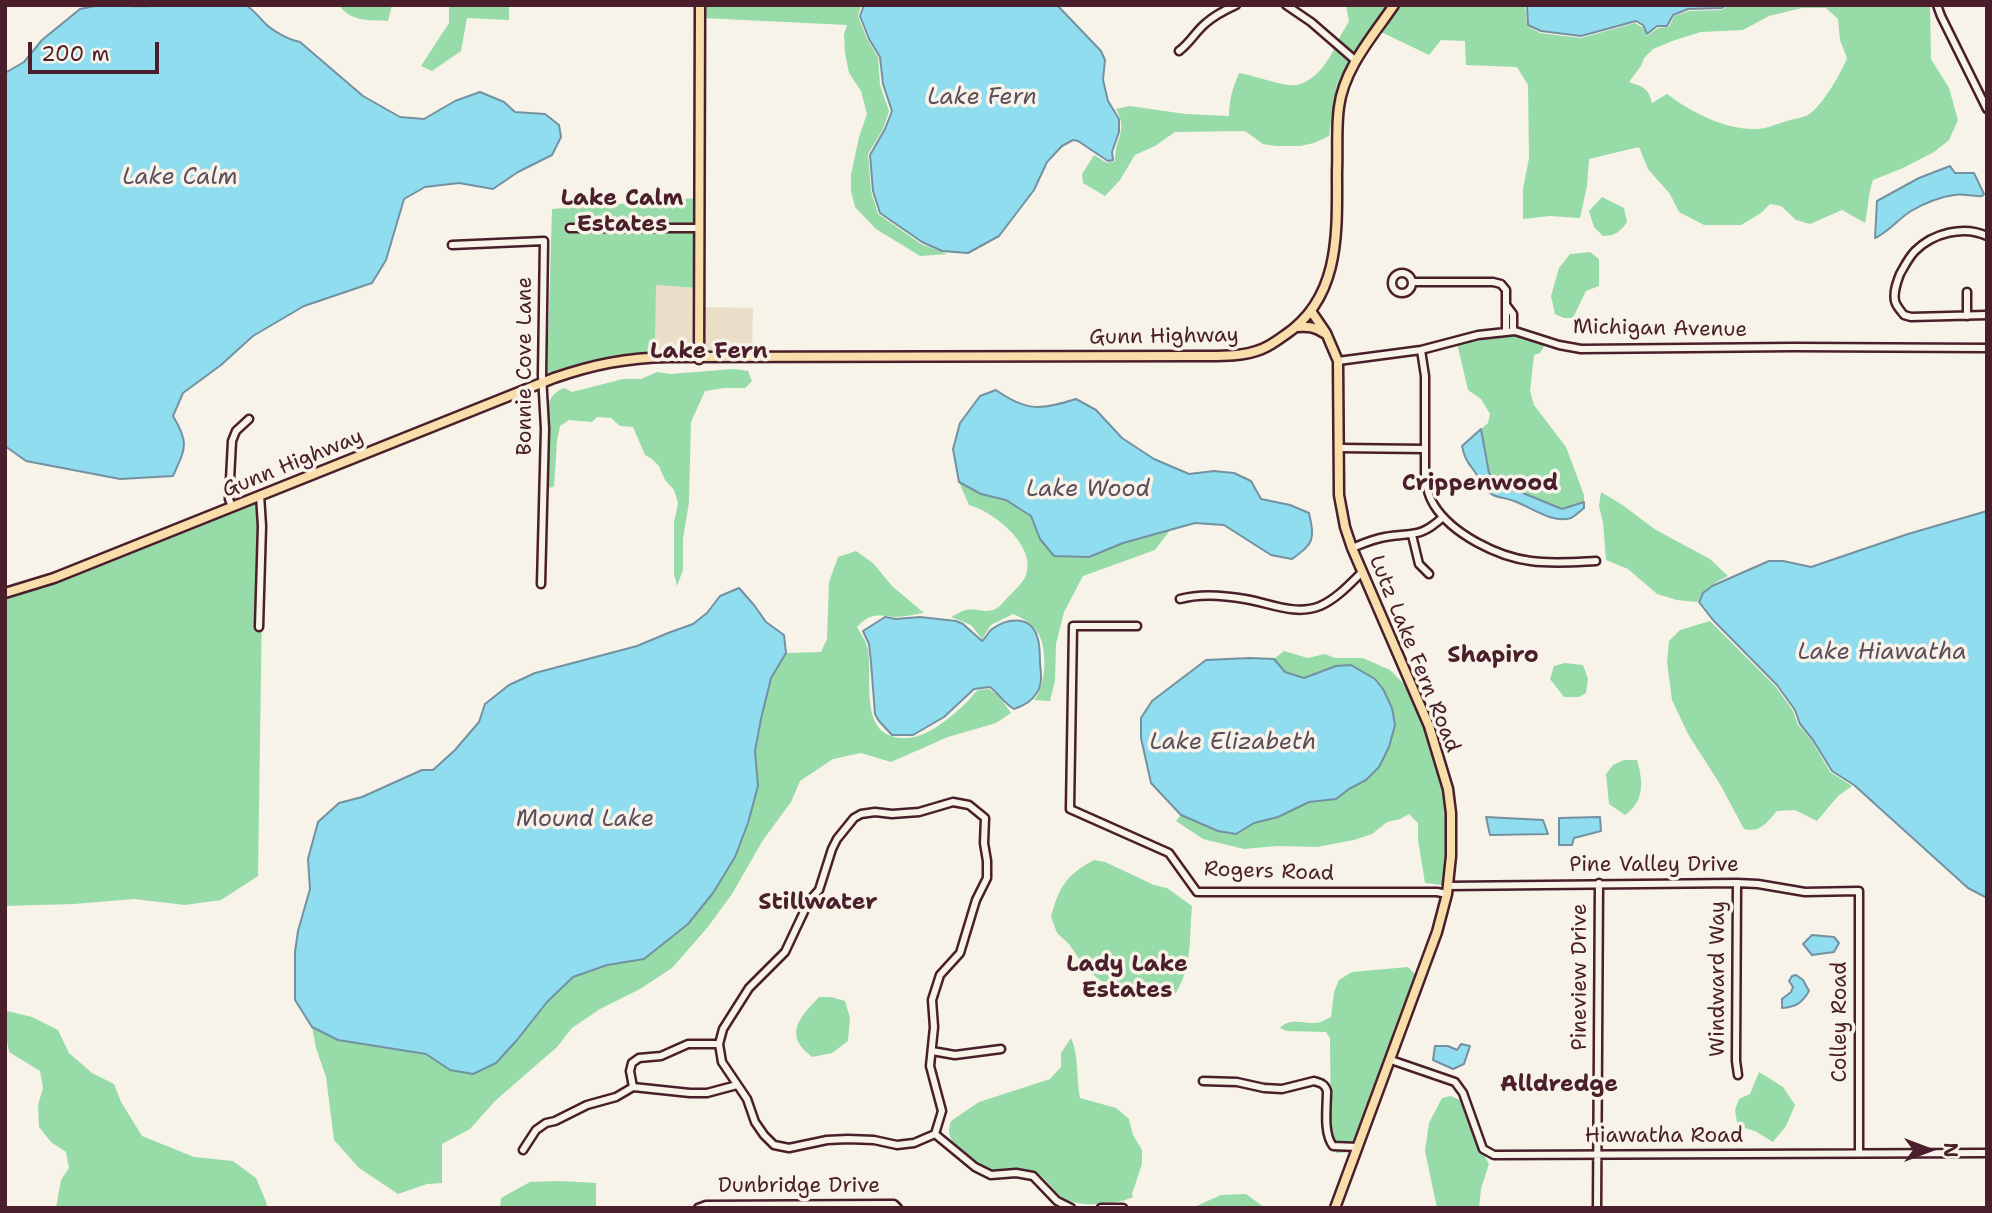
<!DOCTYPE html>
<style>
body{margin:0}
#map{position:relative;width:1992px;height:1213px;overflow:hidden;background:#f7f3e8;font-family:"Shantell Sans",sans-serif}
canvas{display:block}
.frame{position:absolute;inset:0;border:7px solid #4a1f2b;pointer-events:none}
.north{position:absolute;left:1894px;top:1115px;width:70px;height:70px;-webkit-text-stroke:5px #f7f3e8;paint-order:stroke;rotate:90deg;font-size:19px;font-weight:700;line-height:28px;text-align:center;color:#4a1f2b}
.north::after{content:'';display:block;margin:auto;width:24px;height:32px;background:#4a1f2b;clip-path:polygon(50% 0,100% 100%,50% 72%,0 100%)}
.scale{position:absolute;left:28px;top:42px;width:131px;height:32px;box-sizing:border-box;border:4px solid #4a1f2b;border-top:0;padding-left:9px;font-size:21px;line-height:24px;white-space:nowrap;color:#4a1f2b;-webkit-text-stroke:5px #f7f3e8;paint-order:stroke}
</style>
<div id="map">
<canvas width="1992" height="1213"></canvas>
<div class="frame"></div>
<div class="north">N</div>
<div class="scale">200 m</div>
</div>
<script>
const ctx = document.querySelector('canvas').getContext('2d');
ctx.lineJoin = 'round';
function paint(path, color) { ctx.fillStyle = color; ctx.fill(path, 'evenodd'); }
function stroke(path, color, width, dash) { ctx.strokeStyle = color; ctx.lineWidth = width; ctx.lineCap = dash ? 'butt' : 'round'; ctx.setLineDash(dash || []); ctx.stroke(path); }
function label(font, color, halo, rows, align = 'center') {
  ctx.font = font + ' "Shantell Sans",sans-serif'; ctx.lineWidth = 7; ctx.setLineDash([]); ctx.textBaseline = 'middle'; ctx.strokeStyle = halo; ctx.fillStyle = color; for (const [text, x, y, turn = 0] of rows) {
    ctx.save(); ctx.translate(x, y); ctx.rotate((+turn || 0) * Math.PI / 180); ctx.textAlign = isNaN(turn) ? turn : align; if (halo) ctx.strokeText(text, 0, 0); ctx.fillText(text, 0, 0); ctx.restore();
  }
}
paint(new Path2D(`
 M 656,285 L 697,288 L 697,355 L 655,355 Z
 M 703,307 L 753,308 L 752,356 L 702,355 Z`), '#ebdec9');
paint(new Path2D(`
 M 339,5 L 392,5 L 388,21 C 370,20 350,22 339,5 Z
 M 449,5 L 509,5 L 509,20 L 467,18 L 461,51 L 432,71 L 421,66 L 449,23 Z
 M 703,5 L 861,5 L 858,16 L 867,39 L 878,57 L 880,85 L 889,111 L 883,129 L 868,154 L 871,191 L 878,214 L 921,244 L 947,254 L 920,256 L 876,229 L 855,207 L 851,191 L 851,175 L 859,137 L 867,114 L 861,91 L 849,73 L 845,53 L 844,35 L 847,25 L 703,18 Z
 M 1346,5 L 1390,5 L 1363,43 L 1357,47 L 1352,55 L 1337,42 L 1349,21 Z
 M 1396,5 L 1525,5 L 1527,26 L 1540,33 L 1581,38 L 1635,23 L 1642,27 L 1647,36 L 1658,28 L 1669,27 L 1674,16 L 1689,11 L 1722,10 L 1728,5 L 1930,5 L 1931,59 L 1949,88 L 1958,120 L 1949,140 L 1934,152 L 1903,168 L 1873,180 C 1868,194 1868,209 1865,223 L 1842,210 L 1810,224 L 1796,220 L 1781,206 L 1770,204 L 1761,213 L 1741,225 L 1704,225 L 1679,212 L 1670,194 L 1648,169 L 1639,147 L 1589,159 L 1587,186 L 1580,218 L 1550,216 L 1523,219 L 1523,189 L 1529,158 L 1528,85 L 1517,67 L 1466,65 L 1465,41 L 1441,40 L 1429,55 L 1379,31 ZM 1802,8 L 1826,8 L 1838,19 L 1840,40 L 1847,58 C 1842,72 1821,108 1808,115 C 1802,118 1793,119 1787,121 C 1777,124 1766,129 1756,129 C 1725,130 1691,112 1667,94 L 1652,103 C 1648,87 1643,87 1629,82 L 1641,66 L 1644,58 L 1653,49 L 1675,40 L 1701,32 L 1743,30 L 1769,16 Z
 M 1335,47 L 1350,60 L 1337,84 L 1329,136 L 1314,143 L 1300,146 L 1276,146 L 1263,144 L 1245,131 L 1175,132 L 1155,146 L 1135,155 L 1120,180 L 1105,196 L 1083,183 L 1082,174 L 1094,155 L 1107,163 L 1115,161 C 1114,140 1129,131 1116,109 L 1130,106 L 1185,114 L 1229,116 C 1229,100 1233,87 1239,73 C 1253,75 1284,87 1295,85 C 1314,83 1328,62 1335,47 Z
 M 1602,197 L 1624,208 L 1627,222 C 1620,232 1615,236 1603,236 L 1594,227 L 1589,211 Z
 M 697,198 L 697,225 L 567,226 L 568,230 L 697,230 L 697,288 L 656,285 L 655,355 L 547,378 L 552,209 Z
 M 1590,252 L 1599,259 L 1599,286 L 1586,291 L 1573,318 L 1564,318 L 1555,314 L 1551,296 L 1559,268 L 1570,254 Z
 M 1504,334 L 1524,335 L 1546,343 L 1540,353 L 1534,355 L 1530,391 L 1534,405 L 1566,447 L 1584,495 L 1584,502 L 1562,509 L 1518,491 L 1500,489 L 1489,473 L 1481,429 L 1488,423 L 1490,414 L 1481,399 L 1468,390 L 1457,343 L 1479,337 Z
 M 734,369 L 748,371 L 752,381 L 745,388 L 724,388 L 705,391 L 691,422 L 689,502 L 683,539 L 683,570 L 677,586 L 674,574 L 674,523 L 678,503 L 674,490 L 665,480 L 659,466 L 652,459 L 645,455 L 633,427 L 620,426 L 611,418 L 597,417 L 592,422 L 569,420 L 560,426 L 557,441 L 554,487 L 548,488 C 550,460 531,400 564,388 L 572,392 L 623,379 L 641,379 L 657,372 L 670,374 Z
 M 959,482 L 981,494 L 1006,500 L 1031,516 L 1040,539 L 1089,557 L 1123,543 L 1170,530 L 1155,550 L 1083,576 L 1064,612 L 1056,644 L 1055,681 L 1050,701 L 1034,700 C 1047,687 1048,644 1036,630 C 1030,622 1022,618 1013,614 L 991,625 L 982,639 L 971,625 L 951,617 C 955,615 961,611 966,610 C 975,607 987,615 997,608 C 1001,606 1005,600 1009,596 C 1015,590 1023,583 1026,575 C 1037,546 993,511 969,505 Z
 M 1601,492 L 1621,504 L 1656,530 L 1710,559 L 1728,576 C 1714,583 1704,588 1697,602 L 1677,600 L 1657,594 L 1628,569 L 1606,560 L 1603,522 L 1599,506 Z
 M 256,502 L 263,536 L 258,876 L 221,900 L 185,905 L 134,899 L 74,904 L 5,906 L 5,595 L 59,580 Z
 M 856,551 L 873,563 L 892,586 L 924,613 C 915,614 904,617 895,617 C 876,615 871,613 857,627 C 860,633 865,639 867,646 C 874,671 859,725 891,736 C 919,746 948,720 967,702 C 970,699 974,692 979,690 C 982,689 986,690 989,689 L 999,696 L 1011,713 L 996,723 L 948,737 L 891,762 L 861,753 L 833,759 L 800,781 L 791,802 L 763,840 L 732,894 L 707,928 L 672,968 L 640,989 L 600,1009 L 572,1028 L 557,1047 L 495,1101 L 470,1129 L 442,1144 L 442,1183 L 427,1184 L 398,1194 L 359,1168 L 334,1140 L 326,1077 L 316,1048 L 312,1027 L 338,1040 L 426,1054 L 450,1070 L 473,1074 L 496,1062 L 517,1040 L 547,1002 L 573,977 L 607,965 L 688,924 L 713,893 L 735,857 L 748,823 L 758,786 L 755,751 L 761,719 L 771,678 L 786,653 L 821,652 L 827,639 L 829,582 L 838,557 Z
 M 1710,621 L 1776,687 L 1793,711 L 1798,725 L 1812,741 L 1830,772 L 1852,786 L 1838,796 L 1817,821 L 1795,810 L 1777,811 C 1767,822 1761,833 1744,829 L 1721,786 L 1688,734 L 1672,700 L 1667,662 L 1669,641 L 1680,630 Z
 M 1284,651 L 1308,658 L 1325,654 L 1335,658 L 1363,658 L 1390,670 L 1409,689 L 1425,723 L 1441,779 L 1446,805 L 1446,872 L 1443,885 L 1425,883 L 1418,840 L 1418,823 L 1409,814 L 1400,819 L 1387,822 L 1372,834 L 1354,840 L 1317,847 L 1277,846 L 1244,849 L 1203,839 L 1176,821 L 1181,815 L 1236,834 L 1254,823 L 1279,816 L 1309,802 L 1336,799 L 1349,789 L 1366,780 L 1392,708 L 1383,689 L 1375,679 L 1365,674 L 1318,674 L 1304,678 L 1285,672 L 1274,659 Z
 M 1565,663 L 1583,665 L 1588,679 L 1586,693 L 1579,697 L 1564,697 L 1550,679 L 1554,666 Z
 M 1624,760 L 1637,760 C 1643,781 1645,801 1625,815 L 1609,804 L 1606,774 L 1613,765 Z
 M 1094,860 L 1105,862 L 1154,885 L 1167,888 L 1192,906 C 1189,937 1193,967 1175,994 L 1132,993 L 1114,989 L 1101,981 L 1085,968 L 1069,944 L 1057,933 L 1051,917 C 1059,887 1066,875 1094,860 Z
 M 1408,967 L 1415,974 L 1395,1027 L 1384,1064 L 1370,1094 L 1358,1139 L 1351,1152 L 1336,1153 L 1331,1137 L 1330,1038 L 1326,1032 L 1287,1031 L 1280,1028 C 1292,1016 1306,1026 1321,1022 C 1321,1022 1331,1017 1331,1017 L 1334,992 L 1339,980 L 1352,972 Z
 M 819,997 L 831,997 L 845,1001 L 850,1018 L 848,1041 L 832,1053 L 812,1057 C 809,1054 803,1050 800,1045 C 788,1027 807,1010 819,997 Z
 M 7,1011 L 32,1017 L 58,1030 L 69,1053 L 92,1073 L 114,1084 L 121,1102 L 142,1136 L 194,1157 L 233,1161 L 256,1178 L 267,1204 L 266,1208 L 56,1208 L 61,1180 L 69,1168 L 66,1152 L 51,1142 L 39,1127 L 38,1105 L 43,1088 L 40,1071 L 9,1052 L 5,1029 Z
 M 1071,1038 C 1079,1055 1076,1078 1080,1098 L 1116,1108 L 1129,1119 L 1133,1135 L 1142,1150 L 1142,1164 L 1132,1194 L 1133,1197 C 1116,1205 1074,1209 1059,1195 C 1049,1186 1049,1180 1035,1173 C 1024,1168 1014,1173 1003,1172 C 984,1170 951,1154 949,1131 C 949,1128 950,1124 951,1121 L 979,1102 L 1050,1079 L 1061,1067 L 1061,1053 Z
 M 1759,1072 L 1783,1087 L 1795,1105 L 1786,1126 L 1773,1142 L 1755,1131 L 1744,1128 L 1737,1122 L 1735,1110 L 1739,1099 L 1750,1094 Z
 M 1451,1096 L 1464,1102 L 1482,1151 L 1489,1164 L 1481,1189 L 1479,1208 L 1437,1208 L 1425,1151 L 1429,1123 L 1442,1098 Z
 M 559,1181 L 596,1183 L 596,1208 L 500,1208 L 501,1198 L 530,1182 Z
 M 1246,1194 L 1265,1208 L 1192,1208 L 1221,1195 Z`), '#96dba8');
const water = new Path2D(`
 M 100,5 C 112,5 149,8 157,5 L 246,5 C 256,12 260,19 268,26 C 276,33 290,40 300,42 L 363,96 L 400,117 L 424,119 L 455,101 L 480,92 L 504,102 L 515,112 L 545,114 L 559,125 L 561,137 L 552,155 L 518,172 L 493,189 L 459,183 L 425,187 L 404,199 L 386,260 L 372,283 L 304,306 L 253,336 L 221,365 L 183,393 L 173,416 C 190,444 185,449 173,476 L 120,479 L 26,461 L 5,446 L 5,73 L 24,62 L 42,40 L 80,9 Z
 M 864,5 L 1057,5 L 1101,51 L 1105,60 L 1103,80 L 1108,101 L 1119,119 L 1119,132 L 1112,152 L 1113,160 L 1108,161 L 1078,141 L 1073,140 L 1062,146 L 1047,162 L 1034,190 L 999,236 L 968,253 L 942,251 L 922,242 L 880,213 L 873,191 L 870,155 L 885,129 L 892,111 L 883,84 L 880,57 L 869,39 L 860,16 Z
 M 1527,5 L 1725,5 L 1722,8 L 1688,9 L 1673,15 L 1667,26 L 1657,26 L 1647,34 L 1643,25 L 1636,21 L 1581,36 L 1541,31 L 1528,25 Z
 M 1950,166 L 1955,173 L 1974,173 L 1984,194 L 1982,196 C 1973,197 1963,193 1954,195 C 1940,197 1923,204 1911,211 C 1898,219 1889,232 1875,238 L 1877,201 L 1919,178 Z
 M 996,390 C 1027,412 1041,410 1076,399 L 1096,410 L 1122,438 L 1154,459 L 1189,474 L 1214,471 L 1234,473 L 1251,481 L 1261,499 L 1290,505 L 1309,513 C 1315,540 1314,543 1292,559 L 1271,555 L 1224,525 L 1195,523 L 1123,543 L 1089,557 L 1054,556 L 1040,539 L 1031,516 L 1006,500 L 981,494 L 959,482 L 953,449 L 960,423 L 980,396 Z
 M 1481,429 L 1489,473 L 1500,489 L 1518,491 L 1562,509 L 1584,502 L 1584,508 C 1580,511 1575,516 1571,518 C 1552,524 1531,507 1514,501 C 1504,497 1492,498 1485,489 C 1481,485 1480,479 1477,475 C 1469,463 1465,461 1462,446 Z
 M 1987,511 L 1987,898 L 1968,888 L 1854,785 L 1832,771 L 1813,740 L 1800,724 L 1795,710 L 1777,685 L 1713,620 L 1699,602 L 1703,593 L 1712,586 L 1769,561 L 1783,561 L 1811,567 L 1908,534 Z
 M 739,588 L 754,605 L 766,622 L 784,635 L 786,653 L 771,678 L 761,719 L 755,751 L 758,786 L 748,823 L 735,857 L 713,893 L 688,924 L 644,959 L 607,965 L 573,977 L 547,1002 L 517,1040 L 496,1063 L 473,1074 L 450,1070 L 426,1054 L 338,1040 L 312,1027 L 295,1000 L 295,952 L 298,931 L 310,889 L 308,859 L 318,822 L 339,803 L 362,797 L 422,770 L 433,770 L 455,750 L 479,722 L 485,704 L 509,685 L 535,673 L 637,646 L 668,633 L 693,624 L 707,613 L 720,596 Z
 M 885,617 L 896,619 L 920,617 L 956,621 L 963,624 L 982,641 C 986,638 988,632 992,629 C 1007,618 1030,615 1037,636 C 1040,644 1040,654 1040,663 C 1041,673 1043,685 1036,694 C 1031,702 1023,706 1014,709 C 1005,704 999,694 990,687 L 974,689 L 944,717 L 913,735 L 892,735 L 879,721 L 875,714 L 871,662 L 869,644 L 863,631 Z
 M 1250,658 L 1274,659 L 1285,672 L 1304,678 L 1336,666 L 1351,665 L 1375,679 L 1383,689 L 1392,708 L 1395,725 L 1389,747 L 1379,767 L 1366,780 L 1349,789 L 1336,799 L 1309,802 L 1278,817 L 1254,823 L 1236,834 L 1218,831 L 1181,815 L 1151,783 L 1141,738 L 1141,718 L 1152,701 L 1206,660 Z
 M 1486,817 L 1543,820 L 1548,834 L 1490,835 Z
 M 1600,817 L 1601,831 L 1574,838 L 1572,845 L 1559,845 L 1559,818 Z
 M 1812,935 L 1834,937 L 1839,943 L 1834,952 L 1812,955 L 1803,944 Z
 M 1796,975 L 1803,980 L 1809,991 C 1802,1003 1796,1007 1782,1008 L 1782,999 L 1791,992 L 1793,987 L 1789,981 L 1792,976 Z
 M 1461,1044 L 1470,1046 L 1464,1064 L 1453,1069 L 1433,1060 L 1435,1046 L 1448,1046 L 1457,1050 Z`);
paint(water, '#90ddf0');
stroke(water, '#7491a1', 2);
const minor = new Path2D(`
 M 1286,5 L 1311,22 L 1356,61
 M 1937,5 L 1941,16 L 1987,109
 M 1179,51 C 1191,42 1195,32 1206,23 C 1215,15 1225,10 1236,5
 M 570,228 L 700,228
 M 1987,236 C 1964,225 1933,233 1915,251 C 1909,257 1904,267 1900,274 C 1897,282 1893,292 1895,301 C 1896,306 1901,311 1904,315 L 1911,317 L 1987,315
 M 452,245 L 544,241 L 542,375 L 545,429 L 541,584
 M1392 283a10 10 0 1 1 20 0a10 10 0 1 1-20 0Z
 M 1412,282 L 1493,282 L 1501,284 L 1506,290 L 1506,332
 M 1967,292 L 1967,316
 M 1507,306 L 1513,314 L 1513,331
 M 1421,350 L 1425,376 L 1425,474 C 1426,485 1428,496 1434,505 C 1452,534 1498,557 1531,561 C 1552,564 1575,562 1596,561
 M 1338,361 L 1421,350 L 1478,335 L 1515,331 L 1559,345 L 1581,349 L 1793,347 L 1987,348
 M 1339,448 L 1425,449
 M 232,507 L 229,499 L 232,441 L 236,431 L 249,419
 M 1412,535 L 1419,564 L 1429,574
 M 1352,548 C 1362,544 1373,539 1385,537 C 1413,532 1419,539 1443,517
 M 1180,599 C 1201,593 1223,595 1245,599 C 1270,603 1295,616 1320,606 C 1336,599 1349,585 1362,572
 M 1137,626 L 1073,626 L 1070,809 L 1169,853 L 1197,892 L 1437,892 L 1447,894
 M 259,627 L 262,526 L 260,495
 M 953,802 L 969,805 L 985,818 L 984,843 L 987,861 L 987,878 L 976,900 L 960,953 L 940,975 L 932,1000 L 934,1027 L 930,1066 L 942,1111 L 935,1134 L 914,1143 L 897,1145 L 874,1140 L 848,1139 L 827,1140 L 789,1148 L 774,1145 L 764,1135 L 755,1122 L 747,1099 L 722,1062 L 719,1044 L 723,1029 L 749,988 L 785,952 L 809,901 L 819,890 L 832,849 L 837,839 L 854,818 L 861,814 L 875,812 L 892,814 L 919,812 Z
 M 1737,883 L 1736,1061 L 1738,1075
 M 1448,886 L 1737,883 L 1758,884 L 1805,892 L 1859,891 L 1859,1153
 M 719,1044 L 688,1044 L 661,1056 L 639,1058 L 632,1063 L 630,1071 L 633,1087 L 690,1093 L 707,1093 L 737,1085
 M 932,1051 L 955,1055 L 1001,1049
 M 1391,1060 L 1455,1082 L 1463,1093 L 1483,1149 L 1494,1155 L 1987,1153
 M 1203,1081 L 1237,1082 L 1264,1088 L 1282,1089 L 1314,1081 C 1321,1083 1325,1084 1327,1091 C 1327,1108 1323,1133 1333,1146 L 1358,1147
 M 935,1134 L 975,1167 L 991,1175 L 1016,1173 L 1033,1176 L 1057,1201 L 1071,1208
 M 523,1150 L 536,1130 L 546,1123 L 555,1121 L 587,1105 L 616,1097 L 633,1087
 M 698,1208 L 706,1205 L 888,1204 L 894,1204 L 898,1208
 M 1101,1208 L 1123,1208
 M 1597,1208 L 1599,883`);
const major = new Path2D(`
 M 1311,311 L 1326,333 L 1338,361 L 1339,495 L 1345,527 L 1352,548 L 1429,726 L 1448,789 L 1451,813 L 1451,856 L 1447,894 L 1437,932 L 1335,1208
 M 1297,327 C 1308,326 1315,327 1324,333
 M 699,359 L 700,5
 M 5,593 L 54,578 L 554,378 C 595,364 626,358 669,357 L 1199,356 C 1219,356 1243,357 1262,349 C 1270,346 1278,340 1285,335 C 1341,297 1337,232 1337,171 C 1338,150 1336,128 1339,107 C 1344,68 1373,36 1394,5`);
stroke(minor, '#4a1f2b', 11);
stroke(major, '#4a1f2b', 13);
stroke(minor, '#f7f3e8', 6);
stroke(major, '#f8deab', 8);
label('21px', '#4a1f2b', '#f7f3e8', [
 ["Michigan Avenue",1660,329,1],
 ["Gunn Highway",1164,337,-1],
 ["Bonnie Cove Lane",526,366,-90],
 ["Gunn Highway",293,464,-22],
 ["Lutz Lake Fern Road",1414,654,68],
 ["Pine Valley Drive",1654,866],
 ["Rogers Road",1269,872,2],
 ["Pineview Drive",1581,977,-90],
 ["Windward Way",1719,979,-90],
 ["Colley Road",1841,1022,-90],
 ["Hiawatha Road",1664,1137],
 ["Dunbridge Drive",799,1187]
]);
label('italic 23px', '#5c4e5c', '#f7f3e8', [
 ["Lake Fern",982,98],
 ["Lake Calm",180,178],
 ["Lake Wood",1088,490],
 ["Lake Hiawatha",1882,653],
 ["Lake Elizabeth",1233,743],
 ["Mound Lake",585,820]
]);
label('bold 23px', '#4a1f2b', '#f7f3e8', [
 ["Lake Calm",622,199],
 ["Estates",622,225],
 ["Lake Fern",709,352],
 ["Crippenwood",1480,484],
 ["Shapiro",1493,656],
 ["Stillwater",818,903],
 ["Lady Lake",1127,965],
 ["Estates",1127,991],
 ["Alldredge",1559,1085]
]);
</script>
